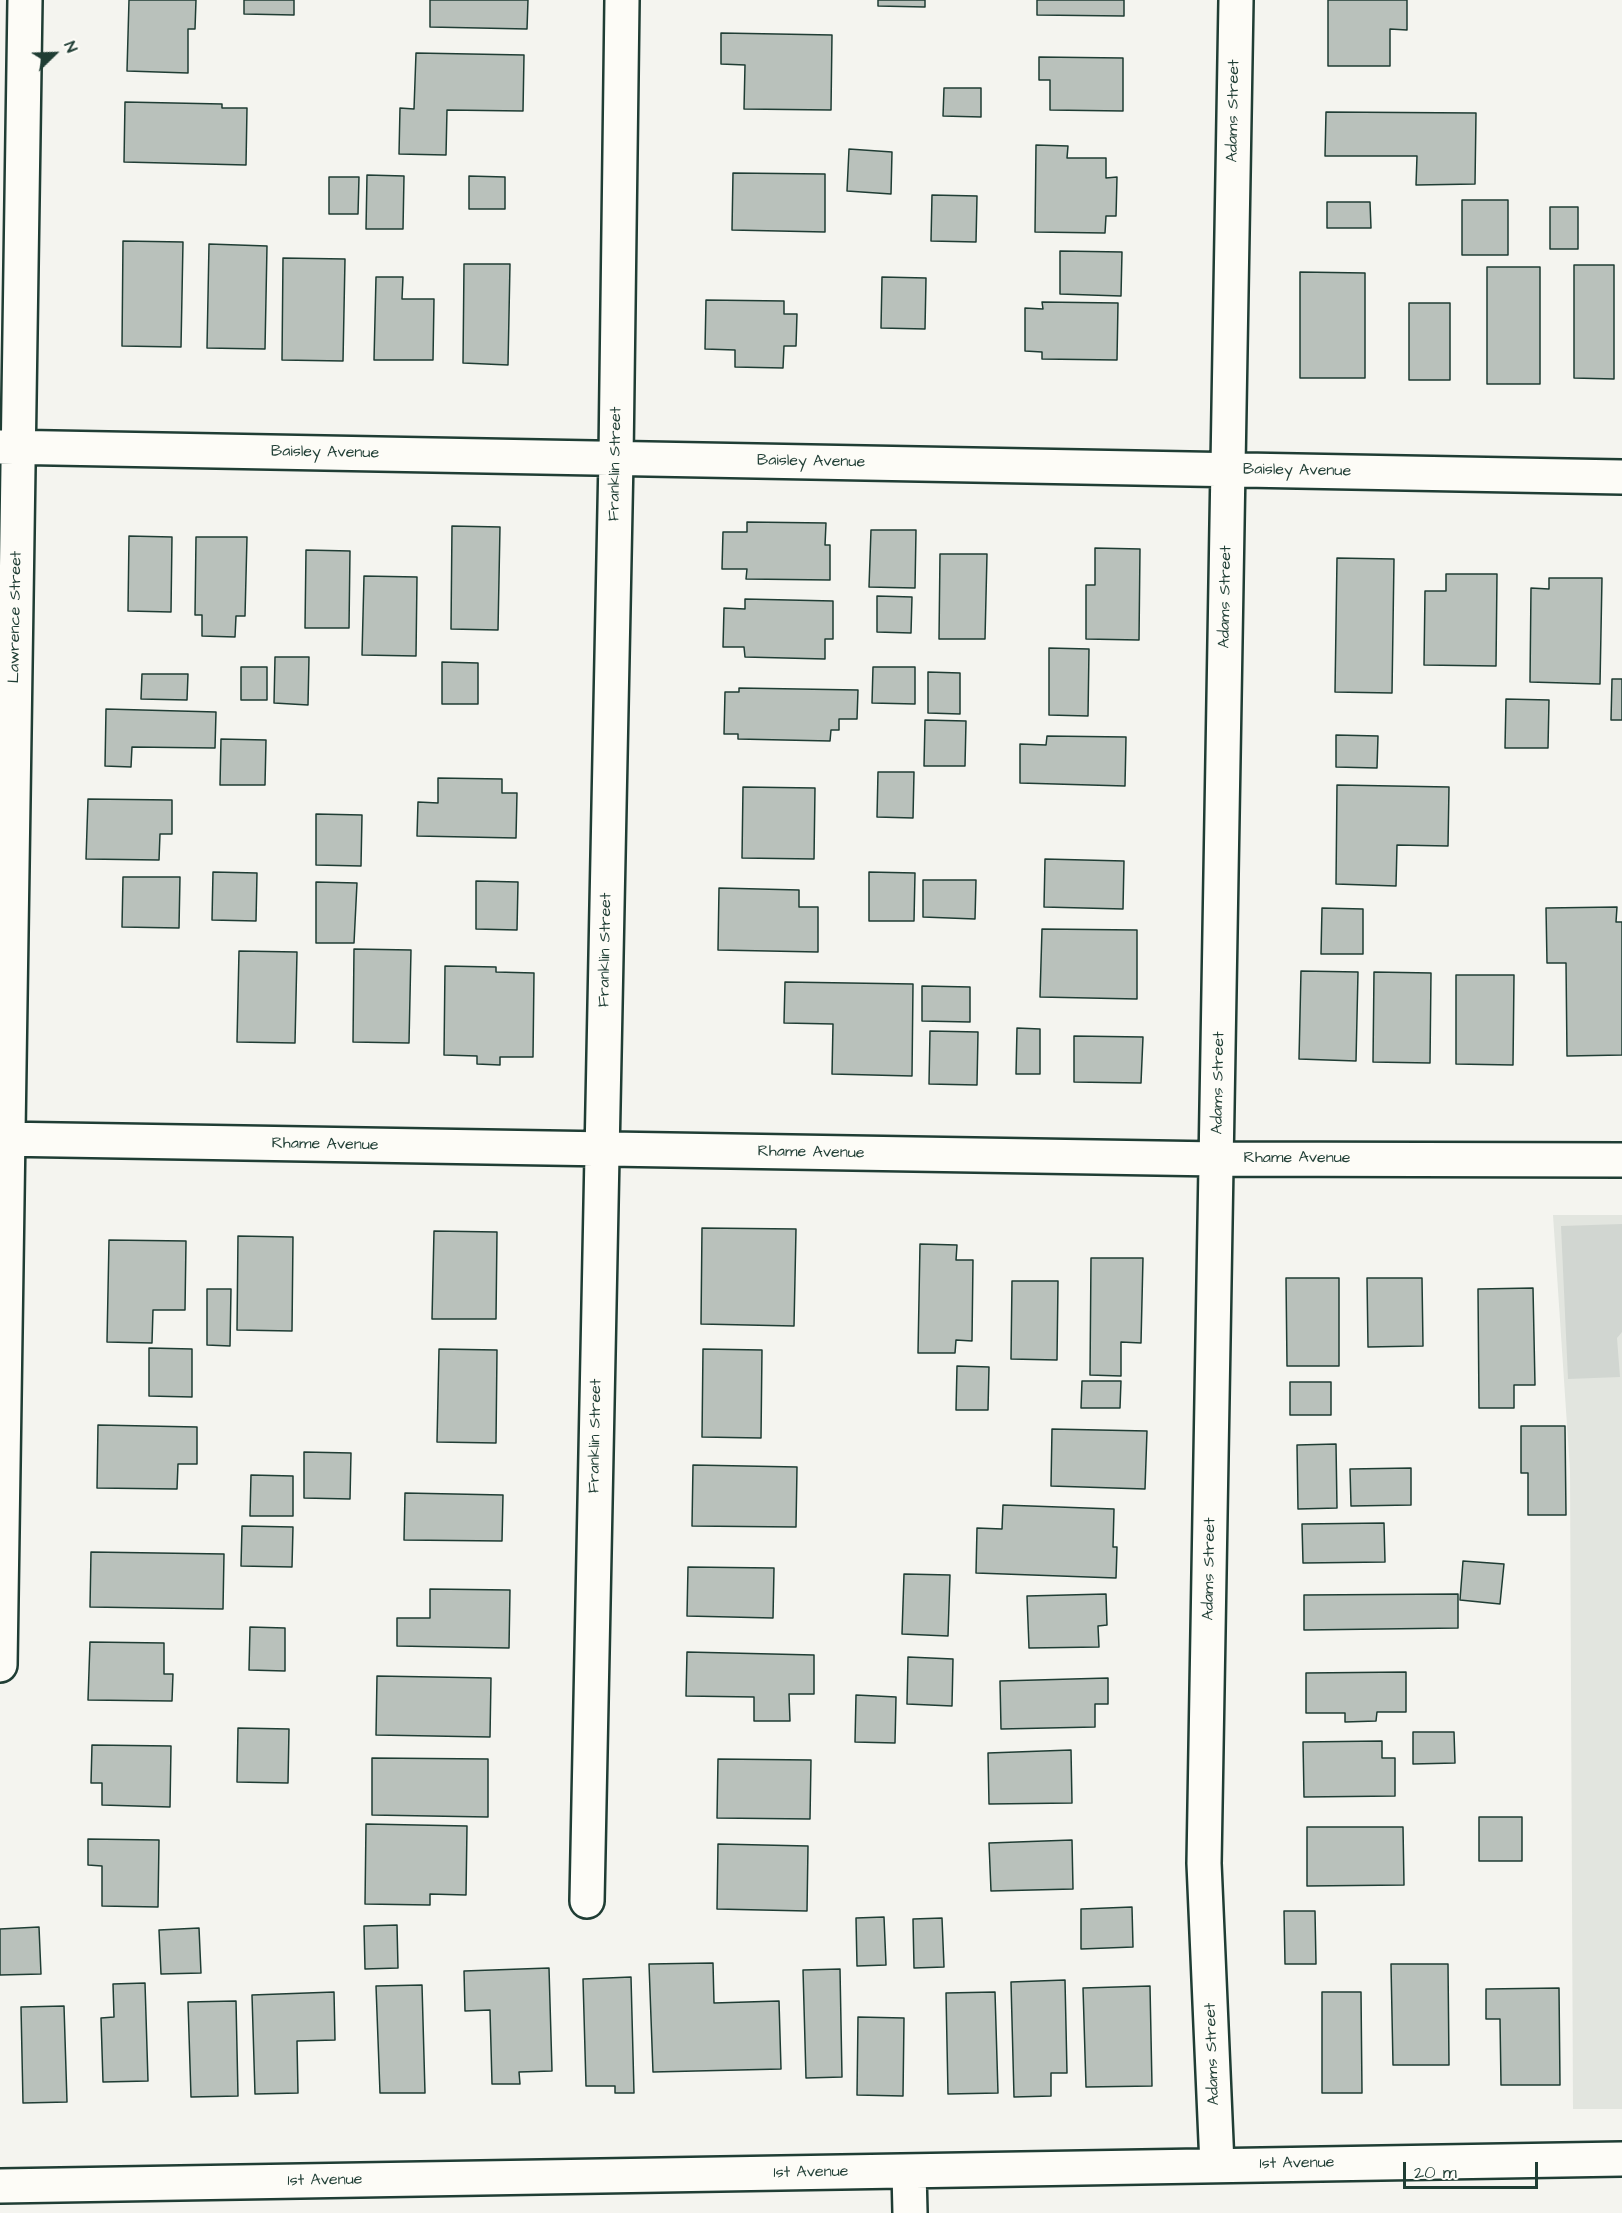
<!DOCTYPE html>
<style>
body{margin:0}
#map{position:relative;width:1622px;height:2213px;overflow:hidden;background:#f4f4ef;font-family:"Architects Daughter",sans-serif}
canvas{display:block}
.north{position:absolute;left:24px;top:24px;width:60px;height:60px;-webkit-text-stroke:4px #fdfcf7;paint-order:stroke;rotate:67deg;font-size:16px;font-weight:700;line-height:24px;text-align:center;color:#1f3d34}
.north::after{content:'';display:block;margin:auto;width:21px;height:27px;background:#1f3d34;clip-path:polygon(50% 0,100% 100%,50% 72%,0 100%)}
.scale{position:absolute;left:1403px;top:2162px;width:135px;height:27px;box-sizing:border-box;border:3px solid #1f3d34;border-top:0;padding-left:8px;font-size:18px;line-height:21px;white-space:nowrap;color:#1f3d34;-webkit-text-stroke:4px #fdfcf7;paint-order:stroke}
</style>
<div id="map">
<canvas width="1622" height="2213"></canvas>
<div class="north">N</div>
<div class="scale">20 m</div>
</div>
<script>
const ctx = document.querySelector('canvas').getContext('2d');
ctx.lineJoin = 'round';
function paint(path, color) { ctx.fillStyle = color; ctx.fill(path, 'evenodd'); }
function stroke(path, color, width, dash) { ctx.strokeStyle = color; ctx.lineWidth = width; ctx.lineCap = dash ? 'butt' : 'round'; ctx.setLineDash(dash || []); ctx.stroke(path); }
function label(font, color, halo, rows, align = 'center') {
  ctx.font = font + ' "Architects Daughter",sans-serif'; ctx.lineWidth = 4.5; ctx.setLineDash([]); ctx.textBaseline = 'middle'; ctx.strokeStyle = halo; ctx.fillStyle = color; for (const [text, x, y, turn = 0] of rows) {
    ctx.save(); ctx.translate(x, y); ctx.rotate((+turn || 0) * Math.PI / 180); ctx.textAlign = isNaN(turn) ? turn : align; if (halo) ctx.strokeText(text, 0, 0); ctx.fillText(text, 0, 0); ctx.restore();
  }
}
paint(new Path2D(`
 M 1553,1215 L 1622,1215 L 1622,2109 L 1573,2109 L 1570,1470 Z`), '#e2e5df');
paint(new Path2D(`
 M 1622,1224 L 1622,1332 L 1617,1338 L 1620,1377 L 1568,1379 L 1561,1226 Z`), '#d1d6d1');
const building = new Path2D(`
 M 129,0 L 196,0 L 195,29 L 188,29 L 188,73 L 127,71 Z
 M 244,0 L 294,0 L 294,15 L 244,14 Z
 M 430,0 L 528,0 L 527,29 L 430,27 Z
 M 878,0 L 925,0 L 925,7 L 878,6 Z
 M 1037,0 L 1124,0 L 1124,16 L 1037,15 Z
 M 1328,0 L 1407,0 L 1407,30 L 1390,29 L 1390,66 L 1328,66 Z
 M 721,33 L 832,35 L 831,110 L 744,109 L 745,65 L 721,64 Z
 M 416,53 L 524,55 L 523,111 L 447,110 L 446,155 L 399,154 L 400,108 L 414,109 Z
 M 1039,57 L 1123,58 L 1123,111 L 1050,110 L 1050,80 L 1039,80 Z
 M 944,88 L 981,88 L 981,117 L 943,116 Z
 M 125,102 L 222,104 L 222,108 L 247,108 L 246,165 L 124,162 Z
 M 1326,112 L 1476,113 L 1475,184 L 1416,185 L 1417,156 L 1325,156 Z
 M 1036,145 L 1068,146 L 1067,158 L 1106,158 L 1106,178 L 1117,177 L 1116,216 L 1106,216 L 1105,233 L 1035,232 Z
 M 849,149 L 892,152 L 891,194 L 847,191 Z
 M 733,173 L 825,174 L 825,232 L 732,230 Z
 M 367,175 L 404,176 L 403,229 L 366,229 Z
 M 469,176 L 505,177 L 505,209 L 469,209 Z
 M 329,177 L 359,177 L 358,214 L 329,214 Z
 M 932,195 L 977,196 L 976,242 L 931,241 Z
 M 1462,200 L 1508,200 L 1508,255 L 1462,255 Z
 M 1327,202 L 1370,202 L 1371,228 L 1327,228 Z
 M 1550,207 L 1578,207 L 1578,249 L 1550,249 Z
 M 123,241 L 183,242 L 181,347 L 122,346 Z
 M 209,244 L 267,246 L 265,349 L 207,348 Z
 M 1060,251 L 1122,252 L 1121,296 L 1060,294 Z
 M 283,258 L 345,259 L 343,361 L 282,360 Z
 M 464,264 L 510,264 L 508,365 L 463,363 Z
 M 1574,265 L 1614,265 L 1614,379 L 1574,378 Z
 M 1487,267 L 1540,267 L 1540,384 L 1487,384 Z
 M 1300,272 L 1365,273 L 1365,378 L 1300,378 Z
 M 376,277 L 403,277 L 402,299 L 434,299 L 433,360 L 374,360 Z
 M 882,277 L 926,278 L 925,329 L 881,328 Z
 M 706,300 L 784,301 L 784,314 L 797,314 L 796,346 L 784,346 L 783,368 L 735,367 L 735,350 L 705,349 Z
 M 1042,302 L 1118,303 L 1117,360 L 1042,359 L 1042,352 L 1025,351 L 1025,308 L 1043,309 Z
 M 1409,303 L 1450,303 L 1450,380 L 1409,380 Z
 M 747,522 L 826,523 L 825,545 L 830,545 L 830,580 L 746,579 L 747,569 L 722,569 L 723,532 L 747,532 Z
 M 452,526 L 500,527 L 498,630 L 451,629 Z
 M 871,530 L 916,530 L 915,588 L 869,587 Z
 M 129,536 L 172,537 L 171,612 L 128,611 Z
 M 196,537 L 247,537 L 245,616 L 236,616 L 235,637 L 202,636 L 202,615 L 195,615 Z
 M 1095,548 L 1140,549 L 1139,640 L 1086,639 L 1086,585 L 1095,585 Z
 M 306,550 L 350,551 L 349,628 L 305,628 Z
 M 940,554 L 987,554 L 985,639 L 939,639 Z
 M 1337,558 L 1394,559 L 1392,693 L 1335,692 Z
 M 1446,574 L 1497,574 L 1496,666 L 1424,665 L 1425,591 L 1446,591 Z
 M 364,576 L 417,577 L 416,656 L 362,655 Z
 M 1549,578 L 1602,578 L 1600,684 L 1530,682 L 1531,588 L 1549,589 Z
 M 877,596 L 912,597 L 911,633 L 877,632 Z
 M 745,599 L 833,601 L 833,639 L 825,639 L 825,659 L 745,657 L 744,647 L 723,647 L 724,608 L 745,609 Z
 M 1049,648 L 1089,649 L 1088,716 L 1049,715 Z
 M 275,657 L 309,657 L 308,705 L 274,703 Z
 M 442,662 L 478,663 L 478,704 L 442,704 Z
 M 241,667 L 267,667 L 267,700 L 241,700 Z
 M 873,667 L 915,667 L 915,704 L 872,703 Z
 M 928,672 L 960,673 L 960,714 L 928,713 Z
 M 142,674 L 188,674 L 187,700 L 141,699 Z
 M 1612,679 L 1622,679 L 1622,720 L 1611,720 Z
 M 739,688 L 858,690 L 857,719 L 839,719 L 839,730 L 831,730 L 830,741 L 738,739 L 738,734 L 724,734 L 725,692 L 739,692 Z
 M 1506,699 L 1549,700 L 1548,748 L 1505,748 Z
 M 106,709 L 216,712 L 215,748 L 132,747 L 131,767 L 105,766 Z
 M 925,720 L 966,721 L 965,766 L 924,766 Z
 M 1336,735 L 1378,736 L 1377,768 L 1336,767 Z
 M 1047,736 L 1126,737 L 1125,786 L 1020,783 L 1020,744 L 1046,745 Z
 M 221,739 L 266,740 L 265,785 L 220,785 Z
 M 878,772 L 914,772 L 913,818 L 877,817 Z
 M 438,778 L 502,779 L 502,793 L 517,793 L 516,838 L 417,836 L 418,802 L 438,803 Z
 M 1337,785 L 1449,787 L 1448,846 L 1397,845 L 1396,886 L 1336,884 Z
 M 743,787 L 815,788 L 814,859 L 742,858 Z
 M 88,799 L 172,800 L 172,834 L 160,834 L 159,860 L 86,859 Z
 M 316,814 L 362,815 L 361,866 L 316,865 Z
 M 1045,859 L 1124,861 L 1123,909 L 1044,907 Z
 M 213,872 L 257,873 L 256,921 L 212,920 Z
 M 869,872 L 915,873 L 914,921 L 869,921 Z
 M 123,877 L 180,877 L 179,928 L 122,927 Z
 M 923,880 L 976,880 L 975,919 L 923,917 Z
 M 476,881 L 518,882 L 517,930 L 476,929 Z
 M 316,882 L 357,883 L 354,943 L 316,943 Z
 M 719,888 L 799,890 L 799,907 L 818,907 L 818,952 L 718,950 Z
 M 1617,907 L 1616,922 L 1622,922 L 1622,1055 L 1567,1056 L 1566,963 L 1547,963 L 1546,908 Z
 M 1322,908 L 1363,909 L 1363,954 L 1321,954 Z
 M 1042,929 L 1137,930 L 1137,999 L 1040,997 Z
 M 354,949 L 411,950 L 409,1043 L 353,1042 Z
 M 239,951 L 297,952 L 295,1043 L 237,1042 Z
 M 445,966 L 496,967 L 496,972 L 534,973 L 533,1057 L 500,1057 L 500,1065 L 477,1064 L 477,1056 L 444,1055 Z
 M 1301,971 L 1358,972 L 1356,1061 L 1299,1059 Z
 M 1374,972 L 1431,973 L 1430,1063 L 1373,1062 Z
 M 1456,975 L 1514,975 L 1513,1065 L 1456,1064 Z
 M 785,982 L 913,984 L 912,1076 L 832,1074 L 833,1024 L 784,1023 Z
 M 922,986 L 970,987 L 970,1022 L 922,1021 Z
 M 1017,1028 L 1040,1029 L 1040,1074 L 1016,1074 Z
 M 930,1031 L 978,1032 L 977,1085 L 929,1084 Z
 M 1074,1036 L 1143,1037 L 1141,1083 L 1074,1082 Z
 M 702,1228 L 796,1229 L 794,1326 L 701,1324 Z
 M 434,1231 L 497,1232 L 496,1319 L 432,1319 Z
 M 238,1236 L 293,1237 L 292,1331 L 237,1330 Z
 M 109,1240 L 186,1241 L 185,1310 L 153,1310 L 152,1343 L 107,1342 Z
 M 920,1244 L 957,1245 L 956,1260 L 973,1260 L 972,1341 L 956,1340 L 955,1353 L 918,1353 Z
 M 1091,1258 L 1143,1258 L 1141,1343 L 1121,1342 L 1121,1376 L 1090,1375 Z
 M 1286,1278 L 1339,1278 L 1339,1366 L 1287,1366 Z
 M 1367,1278 L 1422,1278 L 1423,1346 L 1368,1347 Z
 M 1012,1281 L 1058,1281 L 1057,1360 L 1011,1359 Z
 M 1533,1288 L 1535,1385 L 1514,1385 L 1514,1408 L 1479,1408 L 1478,1289 Z
 M 207,1289 L 231,1289 L 230,1346 L 207,1345 Z
 M 149,1348 L 192,1349 L 192,1397 L 149,1396 Z
 M 439,1349 L 497,1350 L 496,1443 L 437,1442 Z
 M 703,1349 L 762,1350 L 761,1438 L 702,1437 Z
 M 957,1366 L 989,1367 L 988,1410 L 956,1410 Z
 M 1082,1381 L 1121,1381 L 1120,1408 L 1081,1408 Z
 M 1290,1382 L 1331,1382 L 1331,1415 L 1290,1415 Z
 M 98,1425 L 197,1427 L 197,1464 L 178,1464 L 177,1489 L 97,1488 Z
 M 1521,1426 L 1565,1426 L 1566,1515 L 1528,1515 L 1528,1473 L 1521,1473 Z
 M 1052,1429 L 1147,1431 L 1145,1489 L 1051,1486 Z
 M 1336,1444 L 1337,1508 L 1298,1509 L 1297,1445 Z
 M 304,1452 L 351,1453 L 350,1499 L 304,1498 Z
 M 693,1465 L 797,1467 L 796,1527 L 692,1526 Z
 M 1411,1468 L 1411,1505 L 1351,1506 L 1350,1469 Z
 M 251,1475 L 293,1476 L 293,1516 L 250,1516 Z
 M 405,1493 L 503,1495 L 502,1541 L 404,1540 Z
 M 1003,1505 L 1114,1509 L 1113,1547 L 1117,1547 L 1116,1578 L 976,1573 L 977,1528 L 1002,1529 Z
 M 1384,1523 L 1385,1562 L 1303,1563 L 1302,1524 Z
 M 242,1526 L 293,1527 L 292,1567 L 241,1566 Z
 M 91,1552 L 224,1554 L 223,1609 L 90,1607 Z
 M 1463,1561 L 1504,1564 L 1500,1604 L 1460,1600 Z
 M 688,1567 L 774,1568 L 773,1618 L 687,1616 Z
 M 904,1574 L 950,1575 L 948,1636 L 902,1634 Z
 M 430,1589 L 510,1590 L 509,1648 L 397,1646 L 397,1618 L 430,1618 Z
 M 1106,1594 L 1107,1625 L 1098,1626 L 1099,1647 L 1029,1648 L 1027,1596 Z
 M 1458,1594 L 1458,1628 L 1304,1630 L 1304,1595 Z
 M 250,1627 L 285,1628 L 285,1671 L 249,1670 Z
 M 90,1642 L 164,1643 L 164,1674 L 173,1674 L 172,1701 L 88,1700 Z
 M 687,1652 L 814,1655 L 814,1694 L 789,1694 L 790,1721 L 754,1721 L 754,1697 L 686,1696 Z
 M 908,1657 L 953,1659 L 952,1706 L 907,1704 Z
 M 1406,1672 L 1406,1712 L 1377,1712 L 1376,1721 L 1345,1722 L 1345,1713 L 1306,1713 L 1306,1673 Z
 M 377,1676 L 491,1678 L 490,1737 L 376,1735 Z
 M 1108,1678 L 1108,1704 L 1095,1704 L 1095,1727 L 1001,1729 L 1000,1681 Z
 M 856,1695 L 896,1697 L 895,1743 L 855,1742 Z
 M 238,1728 L 289,1729 L 288,1783 L 237,1782 Z
 M 1413,1732 L 1454,1732 L 1455,1763 L 1413,1764 Z
 M 1382,1741 L 1382,1758 L 1395,1758 L 1395,1796 L 1304,1797 L 1303,1742 Z
 M 92,1745 L 171,1746 L 170,1807 L 102,1805 L 102,1783 L 91,1783 Z
 M 1071,1750 L 1072,1803 L 989,1804 L 988,1753 Z
 M 372,1758 L 488,1759 L 488,1817 L 372,1815 Z
 M 718,1759 L 811,1760 L 810,1819 L 717,1818 Z
 M 1479,1817 L 1522,1817 L 1522,1861 L 1479,1861 Z
 M 366,1824 L 467,1826 L 466,1895 L 430,1894 L 430,1905 L 365,1904 Z
 M 1307,1827 L 1403,1827 L 1404,1885 L 1307,1886 Z
 M 88,1839 L 159,1840 L 158,1907 L 102,1906 L 102,1866 L 88,1865 Z
 M 1072,1840 L 1073,1889 L 991,1891 L 989,1843 Z
 M 718,1844 L 808,1846 L 807,1911 L 717,1909 Z
 M 1132,1907 L 1133,1947 L 1081,1949 L 1081,1909 Z
 M 1284,1911 L 1315,1911 L 1316,1964 L 1285,1964 Z
 M 884,1917 L 886,1965 L 857,1966 L 856,1918 Z
 M 942,1918 L 944,1967 L 914,1968 L 913,1919 Z
 M 397,1925 L 398,1968 L 365,1969 L 364,1926 Z
 M 39,1927 L 41,1974 L 0,1975 L 0,1929 Z
 M 199,1928 L 201,1973 L 161,1974 L 159,1930 Z
 M 713,1963 L 714,2003 L 779,2001 L 781,2069 L 653,2072 L 649,1964 Z
 M 1391,1964 L 1448,1964 L 1449,2065 L 1393,2065 Z
 M 549,1968 L 552,2071 L 519,2072 L 520,2084 L 492,2084 L 490,2010 L 465,2011 L 464,1971 Z
 M 840,1969 L 842,2077 L 806,2078 L 803,1970 Z
 M 631,1977 L 634,2093 L 615,2093 L 615,2086 L 586,2086 L 583,1979 Z
 M 1065,1980 L 1067,2073 L 1051,2073 L 1051,2096 L 1014,2097 L 1011,1982 Z
 M 145,1983 L 148,2081 L 103,2082 L 101,2018 L 114,2017 L 113,1984 Z
 M 422,1985 L 425,2093 L 380,2093 L 376,1986 Z
 M 1150,1986 L 1152,2086 L 1086,2087 L 1083,1988 Z
 M 1559,1988 L 1560,2085 L 1501,2085 L 1500,2019 L 1486,2019 L 1486,1989 Z
 M 334,1992 L 335,2040 L 297,2041 L 298,2093 L 255,2094 L 252,1995 Z
 M 995,1992 L 998,2093 L 948,2094 L 946,1993 Z
 M 1322,1992 L 1361,1992 L 1362,2093 L 1322,2093 Z
 M 236,2001 L 238,2096 L 191,2097 L 188,2002 Z
 M 64,2006 L 67,2102 L 23,2103 L 21,2007 Z
 M 858,2017 L 904,2018 L 903,2096 L 857,2095 Z`);
paint(building, '#b9c1bb');
stroke(building, '#1f3d34', 1.5);
const minor = new Path2D(`
 M 0,447 L 1622,477
 M 0,1139 L 1218,1159 L 1622,1160
 M 0,1665 L 25,0
 M 587,1901 L 616,458 L 622,0
 M 1217,2165 L 1204,1863 L 1236,0
 M 909,2171 L 910,2213
 M 0,2186 L 1622,2159`);
stroke(minor, '#1f3d34', 38);
stroke(minor, '#fdfcf7', 33);
label('16px', '#1f3d34', '#fdfcf7', [
 ["Adams Street",1234,111,-89],
 ["Baisley Avenue",325,453,1],
 ["Baisley Avenue",811,462,1],
 ["Franklin Street",616,464,-89],
 ["Baisley Avenue",1297,471,1],
 ["Adams Street",1226,597,-89],
 ["Lawrence Street",16,617,-89],
 ["Franklin Street",606,950,-89],
 ["Adams Street",1219,1083,-89],
 ["Rhame Avenue",325,1145,1],
 ["Rhame Avenue",811,1153,1],
 ["Rhame Avenue",1297,1159],
 ["Franklin Street",596,1436,-89],
 ["Adams Street",1210,1569,-89],
 ["Adams Street",1213,2054,-92],
 ["1st Avenue",1297,2164,-1],
 ["1st Avenue",811,2173,-1],
 ["1st Avenue",325,2181,-1]
]);
</script>
